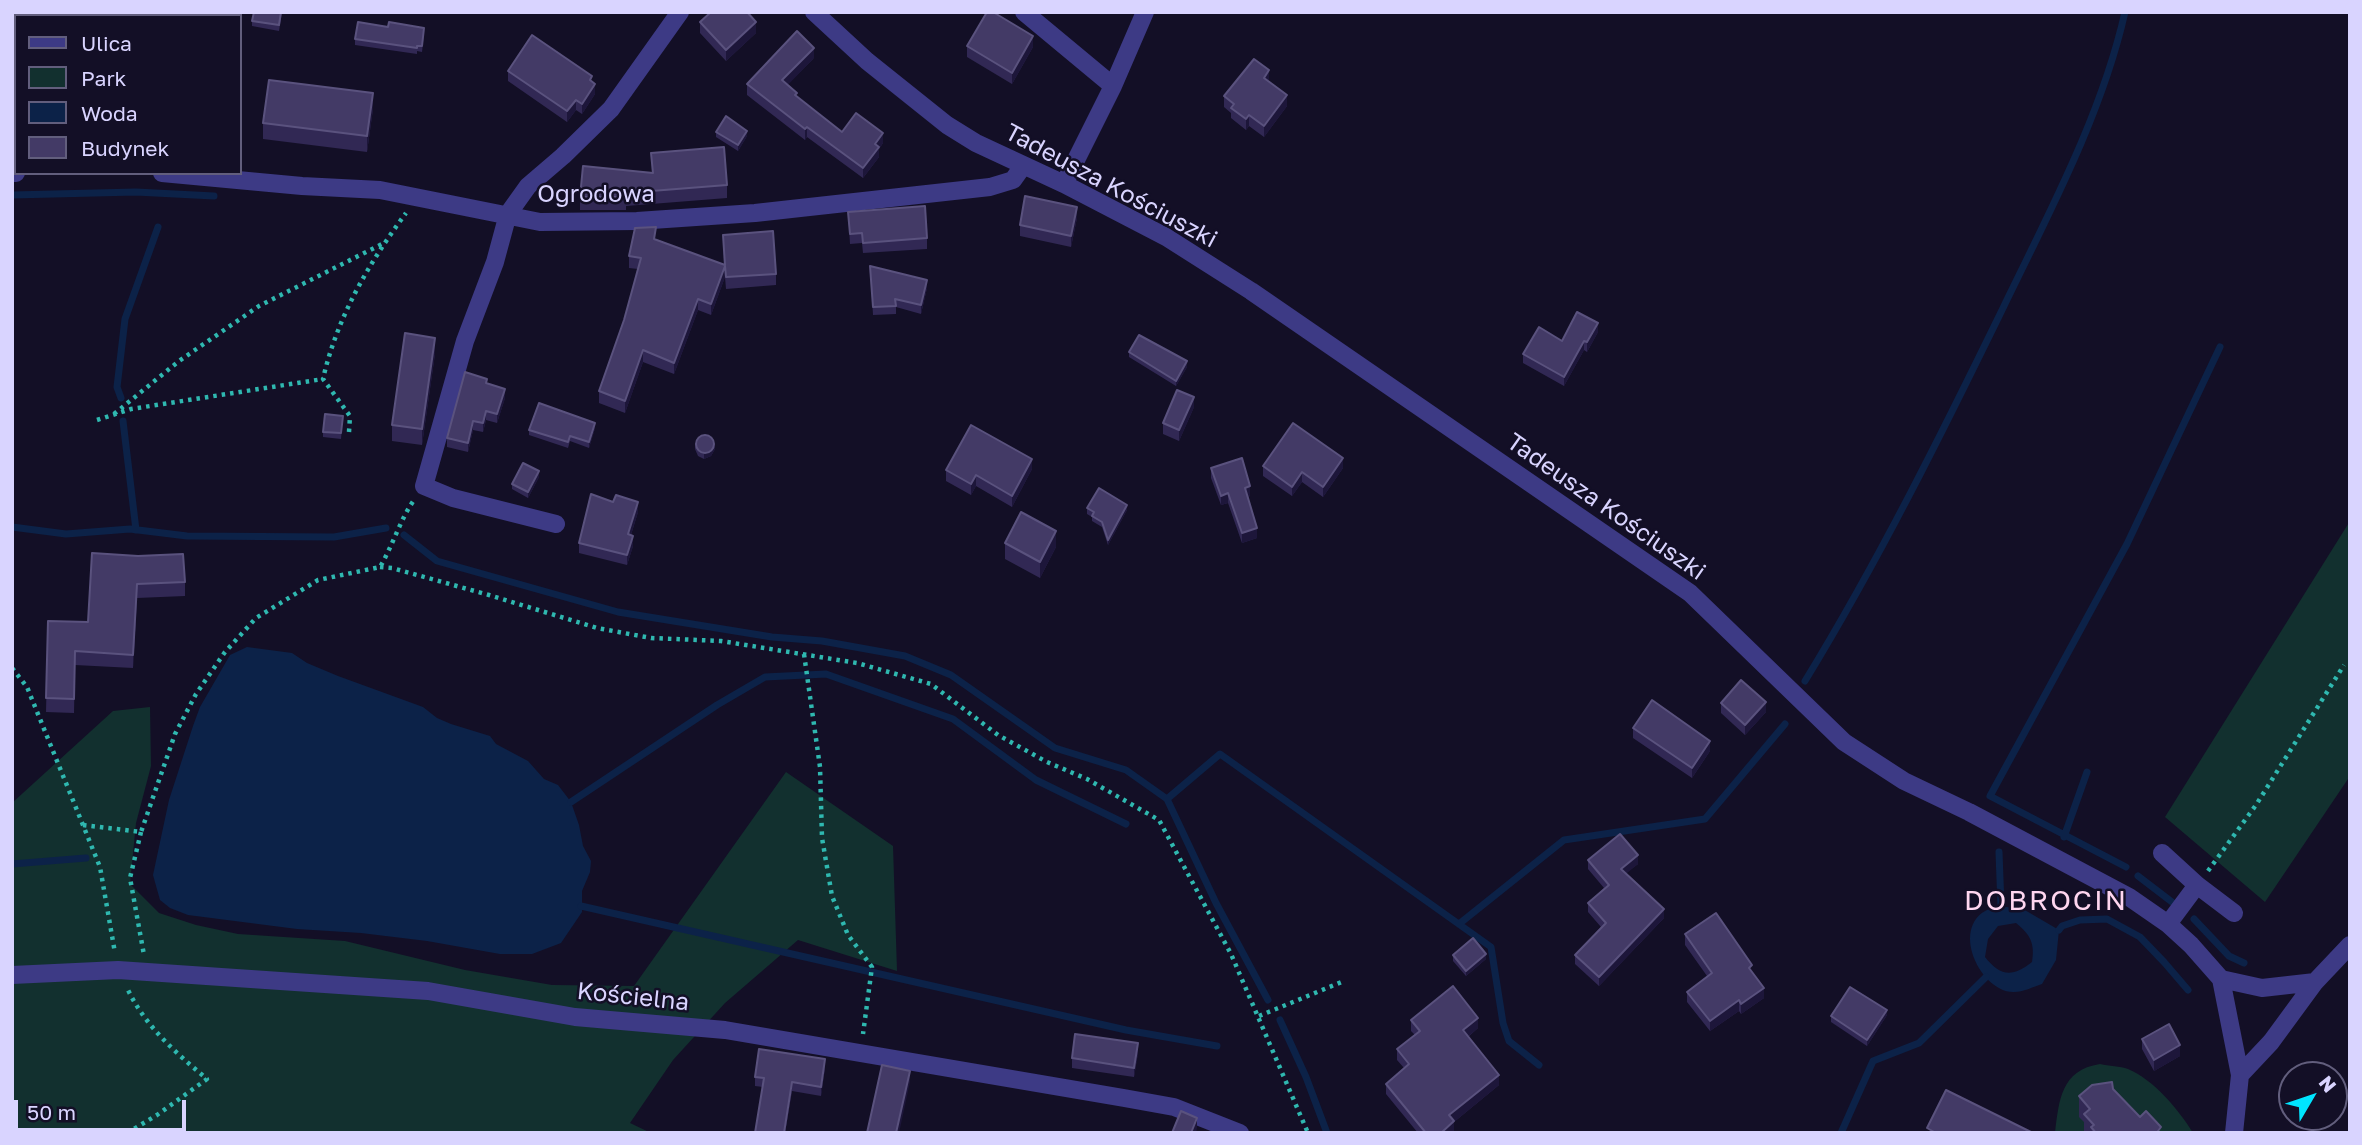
<!DOCTYPE html>
<meta charset="utf-8">
<style>
body{margin:0}
#map{position:relative;width:2362px;height:1145px;overflow:hidden;background:#130f26;font-family:"Golos Text",sans-serif}
canvas{display:block}
.frame{position:absolute;inset:0;border:14px solid #d9d4ff;pointer-events:none}
.legend{position:absolute;left:14px;top:14px;width:228px;height:161px;box-sizing:border-box;background:#130f26;border:2px solid #625e7d;margin:0;padding:9px 12px;list-style:none;font-size:21px;color:#d9d4ff}
.legend li{display:flex;align-items:center;gap:14px;height:35px}
.legend b{width:35px;border:2px solid #625e7d}
.north{position:absolute;left:2278px;top:1061px;width:70px;height:70px;box-sizing:border-box;background:#130f26;border:2px solid #625e7d;border-radius:50%;rotate:51deg;font-size:19px;font-weight:700;line-height:28px;text-align:center;color:#d9d4ff}
.north::after{content:'';display:block;margin:auto;width:24px;height:32px;background:#00e5ff;clip-path:polygon(50% 0,100% 100%,50% 72%,0 100%)}
.scale{position:absolute;left:14px;top:1100px;width:172px;height:32px;box-sizing:border-box;border:4px solid #d9d4ff;border-top:0;padding-left:9px;font-size:21px;line-height:24px;white-space:nowrap;color:#d9d4ff;-webkit-text-stroke:5px #130f26;paint-order:stroke}
</style>
<div id="map">
<canvas width="2362" height="1145"></canvas>
<div class="frame"></div>
<ul class="legend">
<li><b style="height:9px;background:#3d3a85"></b>Ulica</li>
<li><b style="height:19px;background:#12302f"></b>Park</li>
<li><b style="height:19px;background:#0c2248"></b>Woda</li>
<li><b style="height:19px;background:#433a66"></b>Budynek</li>
</ul>
<div class="north">N</div>
<div class="scale">50 m</div>
</div>
<script>
const ctx = document.querySelector('canvas').getContext('2d');
ctx.lineJoin = 'round';
function paint(path, color) { ctx.fillStyle = color; ctx.fill(path, 'evenodd'); }
function stroke(path, color, width, dash) { ctx.strokeStyle = color; ctx.lineWidth = width; ctx.lineCap = dash ? 'butt' : 'round'; ctx.setLineDash(dash || []); ctx.stroke(path); }
function label(font, color, halo, rows, align = 'center') {
  ctx.font = font + ' "Golos Text",sans-serif'; ctx.lineWidth = 5; ctx.setLineDash([]); ctx.textBaseline = 'middle'; ctx.strokeStyle = halo; ctx.fillStyle = color; for (const [text, x, y, turn = 0] of rows) {
    ctx.save(); ctx.translate(x, y); ctx.rotate((+turn || 0) * Math.PI / 180); ctx.textAlign = isNaN(turn) ? turn : align; if (halo) ctx.strokeText(text, 0, 0); ctx.fillText(text, 0, 0); ctx.restore();
  }
}
paint(new Path2D(`
 M 2350,521 L 2350,776 L 2265,902 L 2165,817 Z
 M 150,707 L 151,766 L 136,823 L 130,884 L 159,913 L 196,925 L 238,934 L 345,941 L 465,970 L 552,985 L 634,986 L 786,772 L 893,846 L 897,971 L 798,940 L 725,1003 L 673,1060 L 630,1123 L 651,1133 L 12,1133 L 12,803 L 113,711 Z
 M 2100,1064 C 2109,1066 2120,1066 2128,1069 C 2153,1079 2180,1111 2193,1133 L 2055,1133 C 2059,1100 2061,1070 2100,1064 Z`), '#12302f');
paint(new Path2D(`
 M 247,647 L 292,653 L 307,663 L 338,676 L 423,707 L 437,718 L 451,724 L 490,736 L 496,744 L 528,761 L 544,779 L 558,785 L 571,802 L 579,825 L 583,846 L 591,861 L 590,872 L 582,891 L 582,912 L 561,943 L 532,954 L 500,954 L 427,941 L 361,933 L 297,929 L 188,915 L 170,908 L 160,900 L 153,875 L 169,800 L 193,726 L 200,707 L 230,655 Z
 M 1998,906 L 2023,909 L 2059,930 L 2056,960 L 2042,984 C 2033,987 2023,992 2014,992 C 1979,993 1944,918 1998,906 ZM 2016,923 C 2031,935 2035,944 2032,962 C 2012,978 2000,976 1985,957 L 1988,939 L 1998,926 Z`), '#0c2248');
stroke(new Path2D(`
 M 12,195 L 136,192 L 214,196
 M 121,398 L 117,387 L 125,319 L 158,227
 M 123,421 L 136,530
 M 12,527 L 66,534 L 130,529 L 187,536 L 334,537 L 386,528
 M 404,535 L 437,561 L 618,612 L 772,637 L 822,641 L 905,656 L 951,675 L 1055,748 L 1126,770 L 1167,799 L 1216,903 L 1268,1000
 M 1805,681 C 1879,560 1942,433 2004,306 C 2049,213 2102,114 2125,12
 M 1167,799 L 1220,754 L 1491,947 L 1503,1023 L 1509,1041 L 1539,1065
 M 571,802 L 717,705 L 765,677 L 826,674 L 953,719 L 1036,780 L 1126,824
 M 2064,837 L 2087,772
 M 1999,852 L 2001,906
 M 12,864 L 86,858
 M 2126,867 L 1990,796 L 2127,544 L 2220,347
 M 2138,876 L 2172,902
 M 581,906 L 1126,1030 L 1217,1046
 M 2194,919 L 2229,956 L 2244,963
 M 1459,924 L 1564,840 L 1705,819 L 1785,724
 M 2059,930 L 2062,926 L 2080,920 L 2107,919 L 2140,937 L 2164,962 L 2188,990
 M 1280,1020 L 1306,1077 L 1327,1133
 M 1841,1133 L 1873,1061 L 1919,1043 L 1986,977`), '#0c2248', 7);
stroke(new Path2D(`
 M 114,414 L 179,361 L 259,306 L 384,243
 M 97,420 L 131,409 L 323,379
 M 349,432 L 350,416 L 323,379 C 337,317 369,263 406,213
 M 380,567 L 392,568 L 489,595 L 597,628 L 651,638 L 721,641 L 857,663 L 931,684 L 998,735 L 1047,762 L 1087,779 L 1159,820 L 1231,954 L 1308,1133
 M 804,654 L 820,767 L 822,838 L 832,896 L 848,935 L 872,967 L 863,1034
 M 12,668 L 27,687 L 100,867 L 115,953
 M 83,825 L 141,832 L 175,734 L 196,694 L 225,652 L 256,618 L 318,580 L 380,567 C 393,545 400,520 414,500
 M 141,832 L 130,878 L 144,955
 M 2208,871 L 2256,805 L 2344,665
 M 1259,1016 L 1344,981
 M 127,1133 L 157,1115 L 207,1079 C 176,1053 146,1027 128,990`), '#2fb8b0', 4.5, [3.5, 5]);
stroke(new Path2D(`
 M 814,12 L 867,61 L 947,125 L 976,143 L 1064,184 L 1166,237 L 1251,291 L 1690,593 L 1844,742 L 1904,781 L 1969,812 L 2129,897 L 2168,924 L 2191,945 L 2221,979 L 2240,1075 L 2234,1133
 M 1024,12 L 1113,86
 M 12,173 L 16,173
 M 162,173 L 302,186 L 380,190 L 540,222 L 637,221 L 755,213 L 990,187 L 1013,180 L 1023,166
 M 1064,184 L 1113,86 L 1145,12
 M 556,524 L 453,498 L 424,486 L 465,341 L 495,262 L 508,214 L 528,186 L 563,156 L 611,109 L 680,12
 M 2162,853 L 2197,885
 M 2168,924 L 2197,885 L 2234,913
 M 12,975 L 118,970 L 428,991 L 575,1017 L 725,1030 L 1124,1098 L 1174,1107 L 1240,1133
 M 2221,979 L 2262,988 L 2315,982
 M 2240,1075 L 2271,1042 L 2315,982 L 2350,945`), '#3d3a85', 18);
paint(new Path2D(`
 M 282,12 L 279,31 L 252,26 L 252,21 Z
 M 700,22 L 756,33 L 726,61 L 700,33 Z
 M 388,27 L 424,33 L 422,52 L 417,51 L 417,54 L 355,45 L 355,39 Z
 M 967,46 L 1033,47 L 1012,84 L 967,57 Z
 M 814,58 L 787,85 L 797,97 L 842,132 L 883,143 L 879,149 L 879,157 L 863,178 L 807,137 L 805,140 L 747,95 L 747,84 Z
 M 508,71 L 592,81 L 595,94 L 582,114 L 576,110 L 567,122 L 508,81 Z
 M 1269,81 L 1287,106 L 1264,137 L 1249,126 L 1246,130 L 1231,118 L 1231,113 L 1224,107 L 1224,96 Z
 M 373,109 L 367,152 L 263,139 L 263,123 Z
 M 716,132 L 747,136 L 738,151 L 716,137 Z
 M 651,153 L 727,185 L 727,198 L 626,206 L 626,210 L 580,210 L 580,197 L 652,173 Z
 M 848,212 L 927,238 L 927,249 L 863,253 L 862,243 L 850,244 Z
 M 1077,218 L 1071,247 L 1020,236 L 1020,225 Z
 M 723,235 L 776,274 L 776,285 L 726,289 L 725,277 L 711,315 L 698,310 L 674,374 L 643,362 L 625,413 L 599,403 L 599,391 L 624,320 L 638,269 L 629,268 L 629,256 L 656,239 L 724,265 Z
 M 870,266 L 927,288 L 921,314 L 896,307 L 896,314 L 873,315 Z
 M 1598,332 L 1587,352 L 1584,350 L 1564,386 L 1523,363 L 1523,354 L 1562,341 Z
 M 1129,352 L 1187,367 L 1176,386 L 1129,357 Z
 M 435,354 L 422,445 L 392,441 L 392,425 Z
 M 487,384 L 505,398 L 497,423 L 486,420 L 483,432 L 473,430 L 468,452 L 447,447 L 447,438 Z
 M 1194,407 L 1179,441 L 1163,434 L 1163,423 Z
 M 343,416 L 341,439 L 323,437 L 323,432 Z
 M 595,428 L 589,448 L 570,441 L 568,448 L 529,435 L 529,430 Z
 M 695,443 L 715,449 L 711,456 L 704,459 L 698,456 L 695,449 Z
 M 1263,466 L 1343,468 L 1323,497 L 1302,482 L 1292,496 L 1263,476 Z
 M 1211,468 L 1250,496 L 1247,497 L 1257,538 L 1242,543 L 1228,503 L 1221,505 L 1211,478 Z
 M 1032,469 L 1012,507 L 976,486 L 971,495 L 946,481 L 946,470 Z
 M 539,477 L 528,498 L 512,489 L 512,484 Z
 M 1087,508 L 1127,510 L 1108,545 L 1102,527 L 1092,521 L 1092,517 L 1087,514 Z
 M 638,512 L 631,535 L 633,546 L 627,565 L 579,553 L 579,543 Z
 M 1005,543 L 1056,547 L 1040,578 L 1005,559 Z
 M 92,553 L 185,582 L 185,596 L 137,598 L 133,668 L 75,665 L 74,713 L 46,712 L 48,621 L 88,622 Z
 M 1721,703 L 1766,712 L 1745,735 L 1721,713 Z
 M 1633,728 L 1710,751 L 1692,778 L 1633,738 Z
 M 1588,860 L 1638,864 L 1626,873 L 1664,918 L 1599,986 L 1575,964 L 1575,955 L 1601,927 L 1588,912 L 1588,903 L 1604,888 L 1588,869 Z
 M 1685,934 L 1752,972 L 1764,998 L 1741,1014 L 1739,1011 L 1710,1031 L 1687,1002 L 1687,992 L 1707,976 L 1685,945 Z
 M 1453,955 L 1486,959 L 1466,976 L 1453,961 Z
 M 1887,1015 L 1867,1046 L 1831,1022 L 1831,1016 Z
 M 1411,1020 L 1478,1028 L 1468,1037 L 1499,1085 L 1454,1122 L 1453,1133 L 1418,1133 L 1386,1094 L 1386,1084 L 1404,1068 L 1397,1060 L 1397,1049 L 1415,1035 L 1411,1031 Z
 M 2142,1039 L 2180,1056 L 2154,1071 L 2142,1049 Z
 M 1138,1053 L 1134,1077 L 1072,1068 L 1072,1058 Z
 M 825,1068 L 821,1096 L 792,1091 L 785,1133 L 755,1133 L 763,1087 L 755,1086 L 755,1077 Z
 M 2113,1089 L 2140,1117 L 2161,1133 L 2084,1133 L 2084,1122 L 2079,1117 L 2079,1096 Z`), '#312854');
paint(new Path2D(`
 M 756,22 L 756,33 L 726,61 L 726,50 Z
 M 1033,36 L 1033,47 L 1012,84 L 1012,73 Z
 M 814,48 L 814,58 L 782,91 L 782,80 Z
 M 1269,70 L 1269,81 L 1264,78 Z
 M 595,84 L 595,94 L 582,114 L 582,104 Z
 M 373,93 L 373,109 L 367,152 L 367,136 Z
 M 1287,95 L 1287,106 L 1264,137 L 1264,126 Z
 M 576,100 L 576,110 L 567,122 L 567,111 Z
 M 1249,115 L 1249,126 L 1246,130 L 1246,119 Z
 M 807,127 L 807,137 L 805,140 L 805,129 Z
 M 747,131 L 747,136 L 738,151 L 738,145 Z
 M 883,133 L 883,143 L 879,149 L 879,157 L 863,178 L 863,168 L 875,144 Z
 M 1077,207 L 1077,218 L 1071,247 L 1071,236 Z
 M 725,266 L 725,277 L 711,315 L 711,304 Z
 M 927,280 L 927,288 L 921,314 L 921,305 Z
 M 698,299 L 698,310 L 674,374 L 674,363 Z
 M 1598,323 L 1598,332 L 1587,352 L 1587,342 Z
 M 435,338 L 435,354 L 422,445 L 422,429 Z
 M 1584,341 L 1584,350 L 1564,386 L 1564,377 Z
 M 643,350 L 643,362 L 625,413 L 625,401 Z
 M 1187,361 L 1187,367 L 1176,386 L 1176,381 Z
 M 505,389 L 505,398 L 497,423 L 497,414 Z
 M 1194,397 L 1194,407 L 1179,441 L 1179,430 Z
 M 486,411 L 486,420 L 483,432 L 483,423 Z
 M 473,421 L 473,430 L 468,452 L 468,443 Z
 M 595,423 L 595,428 L 589,448 L 589,442 Z
 M 715,444 L 715,449 L 711,456 L 704,459 L 704,453 Z
 M 1343,458 L 1343,468 L 1323,497 L 1323,487 Z
 M 1032,459 L 1032,469 L 1012,507 L 1012,496 Z
 M 539,471 L 539,477 L 528,498 L 528,492 Z
 M 1302,472 L 1302,482 L 1292,496 L 1292,487 Z
 M 976,475 L 976,486 L 971,495 L 971,484 Z
 M 1250,486 L 1250,496 L 1245,498 L 1245,488 Z
 M 1228,493 L 1228,503 L 1221,505 L 1221,496 Z
 M 638,502 L 638,512 L 628,544 L 628,534 Z
 M 1127,505 L 1127,510 L 1108,545 L 1108,540 Z
 M 1257,528 L 1257,538 L 1242,543 L 1242,533 Z
 M 1056,531 L 1056,547 L 1040,578 L 1040,562 Z
 M 633,536 L 633,546 L 627,565 L 627,555 Z
 M 137,584 L 137,598 L 133,668 L 133,655 Z
 M 1766,702 L 1766,712 L 1745,735 L 1745,725 Z
 M 1710,741 L 1710,751 L 1692,778 L 1692,768 Z
 M 1638,855 L 1638,864 L 1621,878 L 1621,869 Z
 M 1664,909 L 1664,918 L 1599,986 L 1599,977 Z
 M 1486,954 L 1486,959 L 1466,976 L 1466,971 Z
 M 1764,988 L 1764,998 L 1741,1014 L 1741,1004 Z
 M 1739,1000 L 1739,1011 L 1710,1031 L 1710,1021 Z
 M 1887,1010 L 1887,1015 L 1867,1046 L 1867,1040 Z
 M 1478,1018 L 1478,1028 L 1463,1041 L 1463,1030 Z
 M 1138,1043 L 1138,1053 L 1134,1077 L 1134,1068 Z
 M 2180,1045 L 2180,1056 L 2154,1071 L 2154,1060 Z
 M 825,1059 L 825,1068 L 821,1096 L 821,1087 Z
 M 910,1071 L 910,1082 L 899,1133 L 896,1133 Z
 M 1499,1075 L 1499,1085 L 1454,1122 L 1454,1132 L 1441,1133 L 1449,1115 Z
 M 792,1082 L 792,1091 L 785,1133 L 784,1133 Z
 M 1197,1118 L 1197,1128 L 1196,1133 L 1191,1133 Z`), '#1d163a');
const building = new Path2D(`
 M 254,12 L 281,12 L 279,25 L 252,21 Z
 M 711,12 L 747,12 L 756,22 L 726,50 L 700,22 Z
 M 987,12 L 993,12 L 1033,36 L 1012,73 L 967,46 Z
 M 358,22 L 388,27 L 389,22 L 424,28 L 422,46 L 417,46 L 417,48 L 355,39 Z
 M 797,31 L 814,48 L 782,80 L 797,93 L 795,95 L 842,132 L 856,113 L 883,133 L 875,144 L 879,147 L 863,168 L 807,127 L 805,129 L 747,84 Z
 M 532,35 L 592,76 L 590,80 L 595,84 L 582,104 L 576,100 L 567,111 L 508,71 Z
 M 1254,59 L 1269,70 L 1264,78 L 1287,95 L 1264,126 L 1249,115 L 1246,119 L 1231,108 L 1234,104 L 1224,96 Z
 M 269,80 L 373,93 L 367,136 L 263,123 Z
 M 726,116 L 747,131 L 738,145 L 716,132 Z
 M 724,147 L 727,185 L 626,193 L 626,197 L 580,197 L 583,166 L 653,173 L 651,153 Z
 M 1025,196 L 1077,207 L 1071,236 L 1020,225 Z
 M 925,206 L 927,238 L 863,243 L 862,233 L 850,234 L 848,212 Z
 M 656,227 L 654,239 L 725,265 L 723,235 L 773,231 L 776,274 L 726,277 L 725,266 L 711,304 L 698,299 L 674,363 L 643,350 L 625,401 L 599,391 L 624,320 L 641,258 L 629,256 L 635,228 Z
 M 870,266 L 927,280 L 921,305 L 895,299 L 896,306 L 873,307 Z
 M 1577,312 L 1598,323 L 1587,342 L 1584,341 L 1564,377 L 1523,354 L 1539,327 L 1562,341 Z
 M 405,333 L 435,338 L 422,429 L 392,425 Z
 M 1139,335 L 1187,361 L 1176,381 L 1129,352 Z
 M 465,372 L 487,379 L 486,383 L 505,389 L 497,414 L 486,411 L 483,423 L 473,421 L 468,443 L 447,438 Z
 M 1177,390 L 1194,397 L 1179,430 L 1163,423 Z
 M 539,403 L 595,423 L 589,442 L 570,436 L 568,442 L 529,430 Z
 M 325,414 L 343,416 L 341,433 L 323,432 Z
 M 1293,423 L 1343,458 L 1323,487 L 1302,472 L 1292,487 L 1263,466 Z
 M 971,425 L 1032,459 L 1012,496 L 976,475 L 971,484 L 946,470 Z
 M696 444a9 9 0 1 1 18 0a9 9 0 1 1-18 0Z
 M 1242,458 L 1250,486 L 1245,488 L 1257,528 L 1242,533 L 1228,493 L 1221,496 L 1211,468 Z
 M 523,463 L 539,471 L 528,492 L 512,484 Z
 M 1099,488 L 1127,505 L 1108,540 L 1102,522 L 1092,516 L 1094,512 L 1087,508 Z
 M 591,494 L 613,502 L 616,495 L 638,502 L 628,534 L 633,536 L 627,555 L 579,543 Z
 M 1021,512 L 1056,531 L 1040,562 L 1005,543 Z
 M 92,553 L 138,556 L 183,554 L 185,582 L 137,584 L 133,655 L 75,651 L 74,699 L 46,698 L 48,621 L 88,622 Z
 M 1741,680 L 1766,702 L 1745,725 L 1721,703 Z
 M 1652,700 L 1710,741 L 1692,768 L 1633,728 Z
 M 1620,834 L 1638,855 L 1621,869 L 1664,909 L 1599,977 L 1575,955 L 1606,923 L 1588,903 L 1609,885 L 1588,860 Z
 M 1716,913 L 1752,965 L 1749,968 L 1764,988 L 1741,1004 L 1739,1000 L 1710,1021 L 1687,992 L 1712,973 L 1685,934 Z
 M 1473,938 L 1486,954 L 1466,971 L 1453,955 Z
 M 1453,986 L 1478,1018 L 1463,1030 L 1499,1075 L 1449,1115 L 1454,1121 L 1441,1133 L 1426,1133 L 1386,1084 L 1409,1064 L 1397,1049 L 1420,1031 L 1411,1020 Z
 M 1850,987 L 1887,1010 L 1867,1040 L 1831,1016 Z
 M 2169,1024 L 2180,1045 L 2154,1060 L 2142,1039 Z
 M 1075,1034 L 1138,1043 L 1134,1068 L 1072,1058 Z
 M 759,1049 L 825,1059 L 821,1087 L 792,1082 L 784,1133 L 755,1133 L 764,1078 L 755,1077 Z
 M 882,1065 L 910,1071 L 896,1133 L 867,1133 Z
 M 2112,1082 L 2113,1089 L 2140,1117 L 2146,1111 L 2161,1127 L 2158,1131 L 2158,1133 L 2096,1133 L 2091,1127 L 2094,1125 L 2084,1114 L 2090,1109 L 2079,1096 L 2092,1085 Z
 M 1946,1090 L 2033,1133 L 1936,1133 L 1927,1128 Z
 M 1181,1111 L 1197,1118 L 1191,1133 L 1172,1133 Z`);
paint(building, '#433a66');
stroke(building, '#5a527e', 2);
label('24px', '#d9d4ff', '#130f26', [
 ["Tadeusza Kościuszki",1111,186,28],
 ["Ogrodowa",596,194],
 ["Tadeusza Kościuszki",1606,507,35],
 ["Kościelna",633,997,6]
]);
ctx.letterSpacing = '2px';
label('28px', '#ffd6f0', '#130f26', [
 ["DOBROCIN",2046,901]
]);
ctx.letterSpacing = '0px';
</script>
